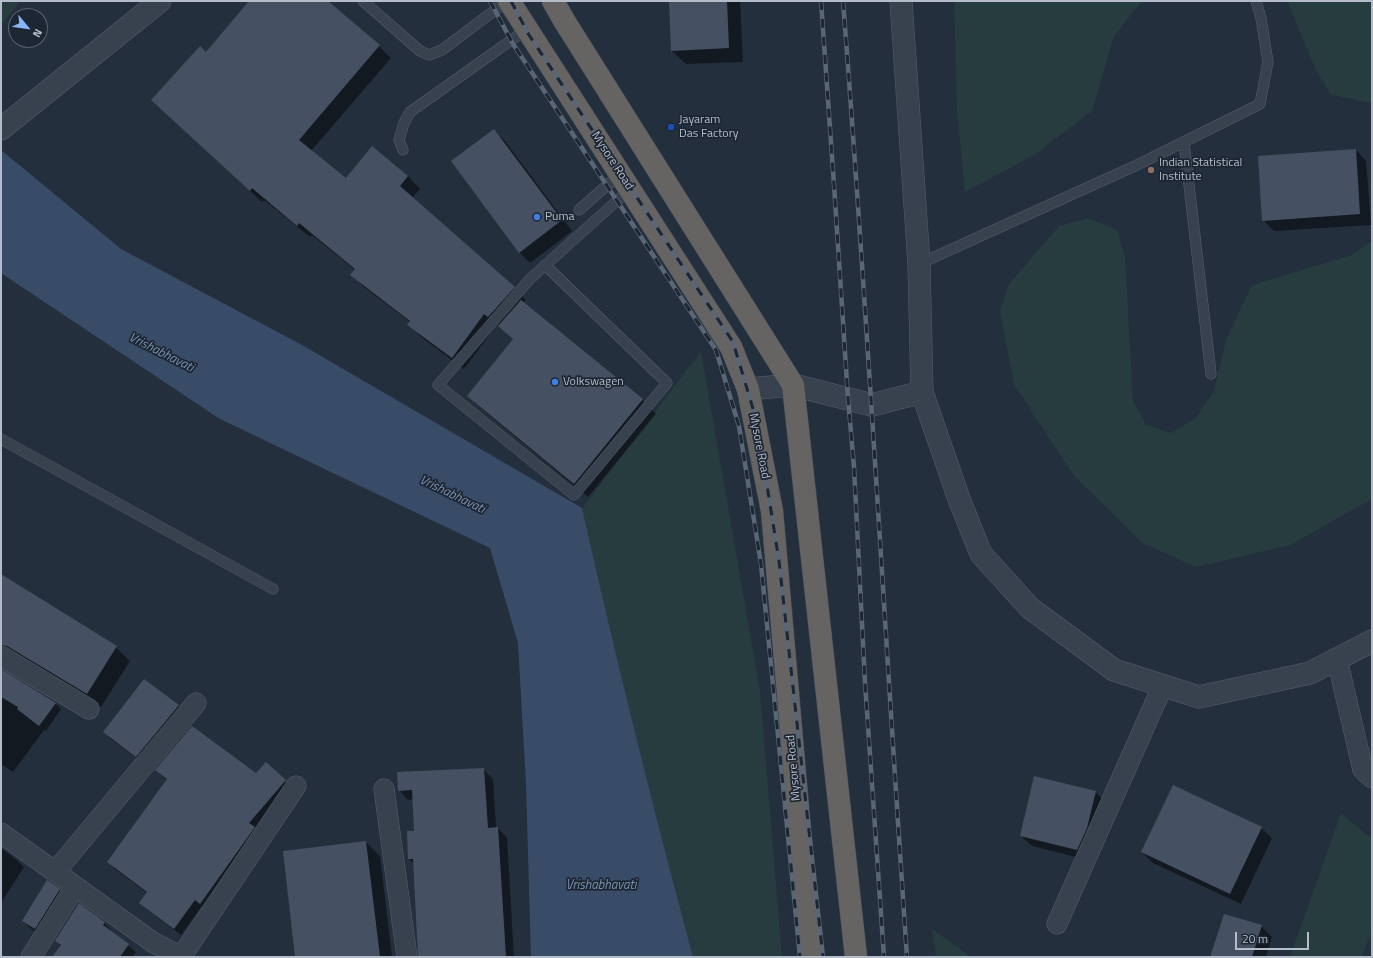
<!DOCTYPE html>
<style>
body{margin:0}
#map{position:relative;width:1373px;height:958px;overflow:hidden;background:#242f3e;font-family:"Titillium Web",sans-serif}
canvas{display:block}
.frame{position:absolute;inset:0;border:2px solid #b4bcc9;pointer-events:none}
.north{position:absolute;left:8px;top:8px;width:40px;height:40px;box-sizing:border-box;background:#1d2633;border:1px solid #59626f;border-radius:50%;rotate:119deg;font-size:11px;font-weight:700;line-height:16px;text-align:center;color:#b4bcc9}
.north::after{content:'';display:block;margin:auto;width:14px;height:18px;background:#8ab4f8;clip-path:polygon(50% 0,100% 100%,50% 72%,0 100%)}
.scale{position:absolute;left:1235px;top:932px;width:74px;height:18px;box-sizing:border-box;border:2px solid #b4bcc9;border-top:0;padding-left:5px;font-size:12px;line-height:14px;white-space:nowrap;color:#b4bcc9;-webkit-text-stroke:3px #1d2633;paint-order:stroke}
</style>
<div id="map">
<canvas width="1373" height="958"></canvas>
<div class="frame"></div>
<div class="north">N</div>
<div class="scale">20 m</div>
</div>
<script>
const ctx = document.querySelector('canvas').getContext('2d');
ctx.lineJoin = 'round';
function paint(path, color) { ctx.fillStyle = color; ctx.fill(path, 'evenodd'); }
function stroke(path, color, width, dash) { ctx.strokeStyle = color; ctx.lineWidth = width; ctx.lineCap = dash ? 'butt' : 'round'; ctx.setLineDash(dash || []); ctx.stroke(path); }
function label(font, color, halo, rows, align = 'center') {
  ctx.font = font + ' "Titillium Web",sans-serif'; ctx.lineWidth = 3.5; ctx.setLineDash([]); ctx.textBaseline = 'middle'; ctx.strokeStyle = halo; ctx.fillStyle = color; for (const [text, x, y, turn = 0] of rows) {
    ctx.save(); ctx.translate(x, y); ctx.rotate((+turn || 0) * Math.PI / 180); ctx.textAlign = isNaN(turn) ? turn : align; if (halo) ctx.strokeText(text, 0, 0); ctx.fillText(text, 0, 0); ctx.restore();
  }
}
paint(new Path2D(`
 M 1,1 L 20,1 L 1,26 Z
 M 954,1 L 1142,1 L 1114,36 L 1092,111 L 1034,155 L 965,192 L 957,111 Z
 M 1287,1 L 1372,1 L 1372,103 L 1331,95 L 1316,70 Z
 M 1088,218 L 1117,230 L 1125,256 L 1133,401 L 1146,425 L 1171,433 L 1196,418 L 1214,391 L 1226,340 L 1252,285 L 1352,255 L 1372,241 L 1372,499 L 1290,545 L 1196,567 L 1142,543 L 1074,476 L 1014,384 L 1000,311 L 1009,284 L 1059,226 Z
 M 701,351 L 760,691 L 782,957 L 693,957 C 653,808 616,659 582,509 Z
 M 1341,813 L 1372,839 L 1372,930 L 1362,957 L 1290,957 Z
 M 932,929 L 971,957 L 936,957 Z`), '#263c3f');
paint(new Path2D(`
 M 1,150 L 121,249 L 302,345 L 582,508 C 616,659 653,808 693,957 L 531,957 L 526,784 L 518,643 L 490,548 L 220,419 L 1,273 Z`), '#394c67');
paint(new Path2D(`
 M 251,1 L 326,1 L 379,46 L 391,58 L 311,151 L 346,180 L 408,176 L 420,189 L 412,198 L 514,288 L 526,300 L 523,303 L 642,400 L 656,414 L 588,497 L 482,409 L 468,396 L 514,340 L 502,328 L 497,325 L 464,369 L 421,337 L 409,324 L 410,322 L 364,287 L 352,275 L 355,270 L 312,235 L 310,237 L 264,200 L 262,202 L 152,100 L 206,54 Z
 M 670,1 L 740,1 L 743,62 L 686,64 L 672,51 Z
 M 494,130 L 505,141 L 572,231 L 530,263 L 519,252 Z
 M 1356,150 L 1366,161 L 1371,225 L 1274,231 L 1263,220 Z
 M 1,576 L 116,647 L 130,661 L 101,707 L 1,648 Z
 M 1,671 L 55,703 L 61,709 L 46,731 L 44,730 L 13,772 L 1,764 Z
 M 144,680 L 179,706 L 186,713 L 144,763 L 111,739 L 104,732 Z
 M 266,764 L 292,788 L 207,910 L 202,906 L 181,935 L 147,909 L 140,903 L 147,893 L 115,869 L 109,862 L 167,780 L 156,770 L 256,774 Z
 M 483,769 L 493,779 L 496,828 L 498,828 L 507,838 L 514,957 L 419,957 L 414,864 L 409,859 L 408,832 L 415,832 L 414,799 L 408,800 L 399,790 Z
 M 1095,792 L 1106,802 L 1088,860 L 1032,846 L 1021,836 Z
 M 1261,828 L 1272,838 L 1241,904 L 1153,863 L 1142,852 Z
 M 366,842 L 380,856 L 392,957 L 296,957 Z
 M 1,848 L 17,860 L 24,867 L 1,903 Z
 M 47,882 L 59,890 L 66,897 L 42,935 L 30,928 L 23,921 Z
 M 104,923 L 111,930 L 110,931 L 136,952 L 132,957 L 65,957 L 61,946 L 56,941 Z
 M 1261,926 L 1272,937 L 1266,957 L 1211,957 Z`), '#0007');
paint(new Path2D(`
 M 249,1 L 328,1 L 380,45 L 299,140 L 346,178 L 372,146 L 408,176 L 400,186 L 515,287 L 488,317 L 484,314 L 452,358 L 407,325 L 410,321 L 350,275 L 355,269 L 299,223 L 297,226 L 252,188 L 250,191 L 151,100 L 200,46 L 206,52 Z
 M 669,1 L 727,1 L 729,48 L 671,51 Z
 M 494,129 L 562,220 L 519,253 L 451,161 Z
 M 1356,149 L 1360,214 L 1262,221 L 1258,156 Z
 M 521,300 L 643,399 L 574,484 L 467,396 L 513,339 L 498,326 Z
 M 1,574 L 117,646 L 87,694 L 7,646 L 1,645 Z
 M 1,669 L 56,703 L 39,726 L 17,709 L 18,707 L 1,697 Z
 M 144,679 L 179,705 L 136,757 L 103,732 Z
 M 192,726 L 256,773 L 266,762 L 286,780 L 249,823 L 255,827 L 200,904 L 195,900 L 174,929 L 139,903 L 147,892 L 107,862 L 167,779 L 155,770 Z
 M 484,768 L 488,828 L 498,827 L 506,957 L 418,957 L 413,859 L 408,859 L 407,831 L 414,831 L 412,790 L 398,791 L 397,772 Z
 M 1034,776 L 1096,791 L 1087,828 L 1077,850 L 1020,836 Z
 M 1173,785 L 1262,827 L 1230,894 L 1141,852 Z
 M 366,841 L 380,957 L 295,957 L 283,851 Z
 M 47,880 L 60,889 L 35,929 L 22,921 Z
 M 79,903 L 105,922 L 103,925 L 129,944 L 120,957 L 52,957 L 61,945 L 55,941 Z
 M 1224,914 L 1262,925 L 1252,957 L 1210,957 Z`), '#455162');
const service = new Path2D(`
 M 363,1 L 420,51 L 429,55 L 442,50 L 507,1
 M 1184,142 L 1211,374
 M 403,150 L 399,140 L 404,123 L 410,112 L 527,29
 M 579,210 L 620,174
 M 919,264 L 1137,165 L 1260,104 L 1268,62 L 1261,18 L 1256,1
 M 545,265 L 667,383 L 574,495 L 438,385 L 530,279 L 630,189
 M 1,439 L 273,589`);
const minor = new Path2D(`
 M 1,656 L 89,709
 M 1337,659 L 1363,770 L 1372,778
 M 384,789 L 407,957
 M 1,833 L 154,943 L 182,957
 M 55,872 L 196,703
 M 1057,924 L 1163,685
 M 31,957 L 75,887
 M 181,957 L 296,786`);
const tertiary = new Path2D(`
 M 901,1 L 919,264 L 922,392
 M 1,129 L 160,1
 M 748,389 L 793,385 L 872,405 L 922,392 L 959,499 L 981,554 L 1030,608 L 1114,670 L 1199,697 L 1310,673 L 1372,641`);
const trunk = new Path2D(`
 M 509,1 L 731,347 L 748,389 L 772,511 L 811,957
 M 553,1 L 565,22 L 793,385 L 856,957`);
stroke(service, '#565f6c', 11);
stroke(minor, '#565f6c', 21);
stroke(tertiary, '#565f6c', 23);
stroke(trunk, '#434c59', 23);
stroke(service, '#38414e', 10);
stroke(minor, '#38414e', 20);
stroke(tertiary, '#38414e', 22);
stroke(trunk, '#656462', 22);
const rail = new Path2D(`
 M 490,1 L 513,44 L 716,350 L 739,426 L 761,564 L 800,957
 M 511,1 L 529,35 L 733,342 L 757,422 L 779,561 L 823,957
 M 821,1 L 834,185 L 848,398 L 854,467 L 865,683 L 884,957
 M 843,1 C 868,319 885,638 907,957`);
stroke(rail, '#5a6575', 4.5);
stroke(rail, '#1d2633', 3, [9]);
for (const [x, y, r, color] of [
 [671,127,4,"#1a4fb4"],
 [1151,170,4,"#8d6e63"],
 [537,217,4,"#3f7fe0"],
 [555,382,4,"#3f7fe0"]
]) { const dot = new Path2D(); dot.arc(x, y, r, 0, 2 * Math.PI); ctx.fillStyle = color; ctx.fill(dot); stroke(dot, '#1d2633', 1.5); }
label('12px', '#b4bcc9', '#1d2633', [
 ["Jayaram",679,120],
 ["Das Factory",679,134],
 ["Indian Statistical",1159,163],
 ["Institute",1159,177],
 ["Puma",545,217],
 ["Volkswagen",563,382]
], 'left');
label('12px', '#b4bcc9', '#1d2633', [
 ["Mysore Road",612,161,57],
 ["Mysore Road",759,446,79],
 ["Mysore Road",794,768,-95]
]);
label('italic 13px', '#7c92b1', '#1d2633', [
 ["Vrishabhavati",161,353,27],
 ["Vrishabhavati",452,495,26],
 ["Vrishabhavati",601,886]
]);
</script>
